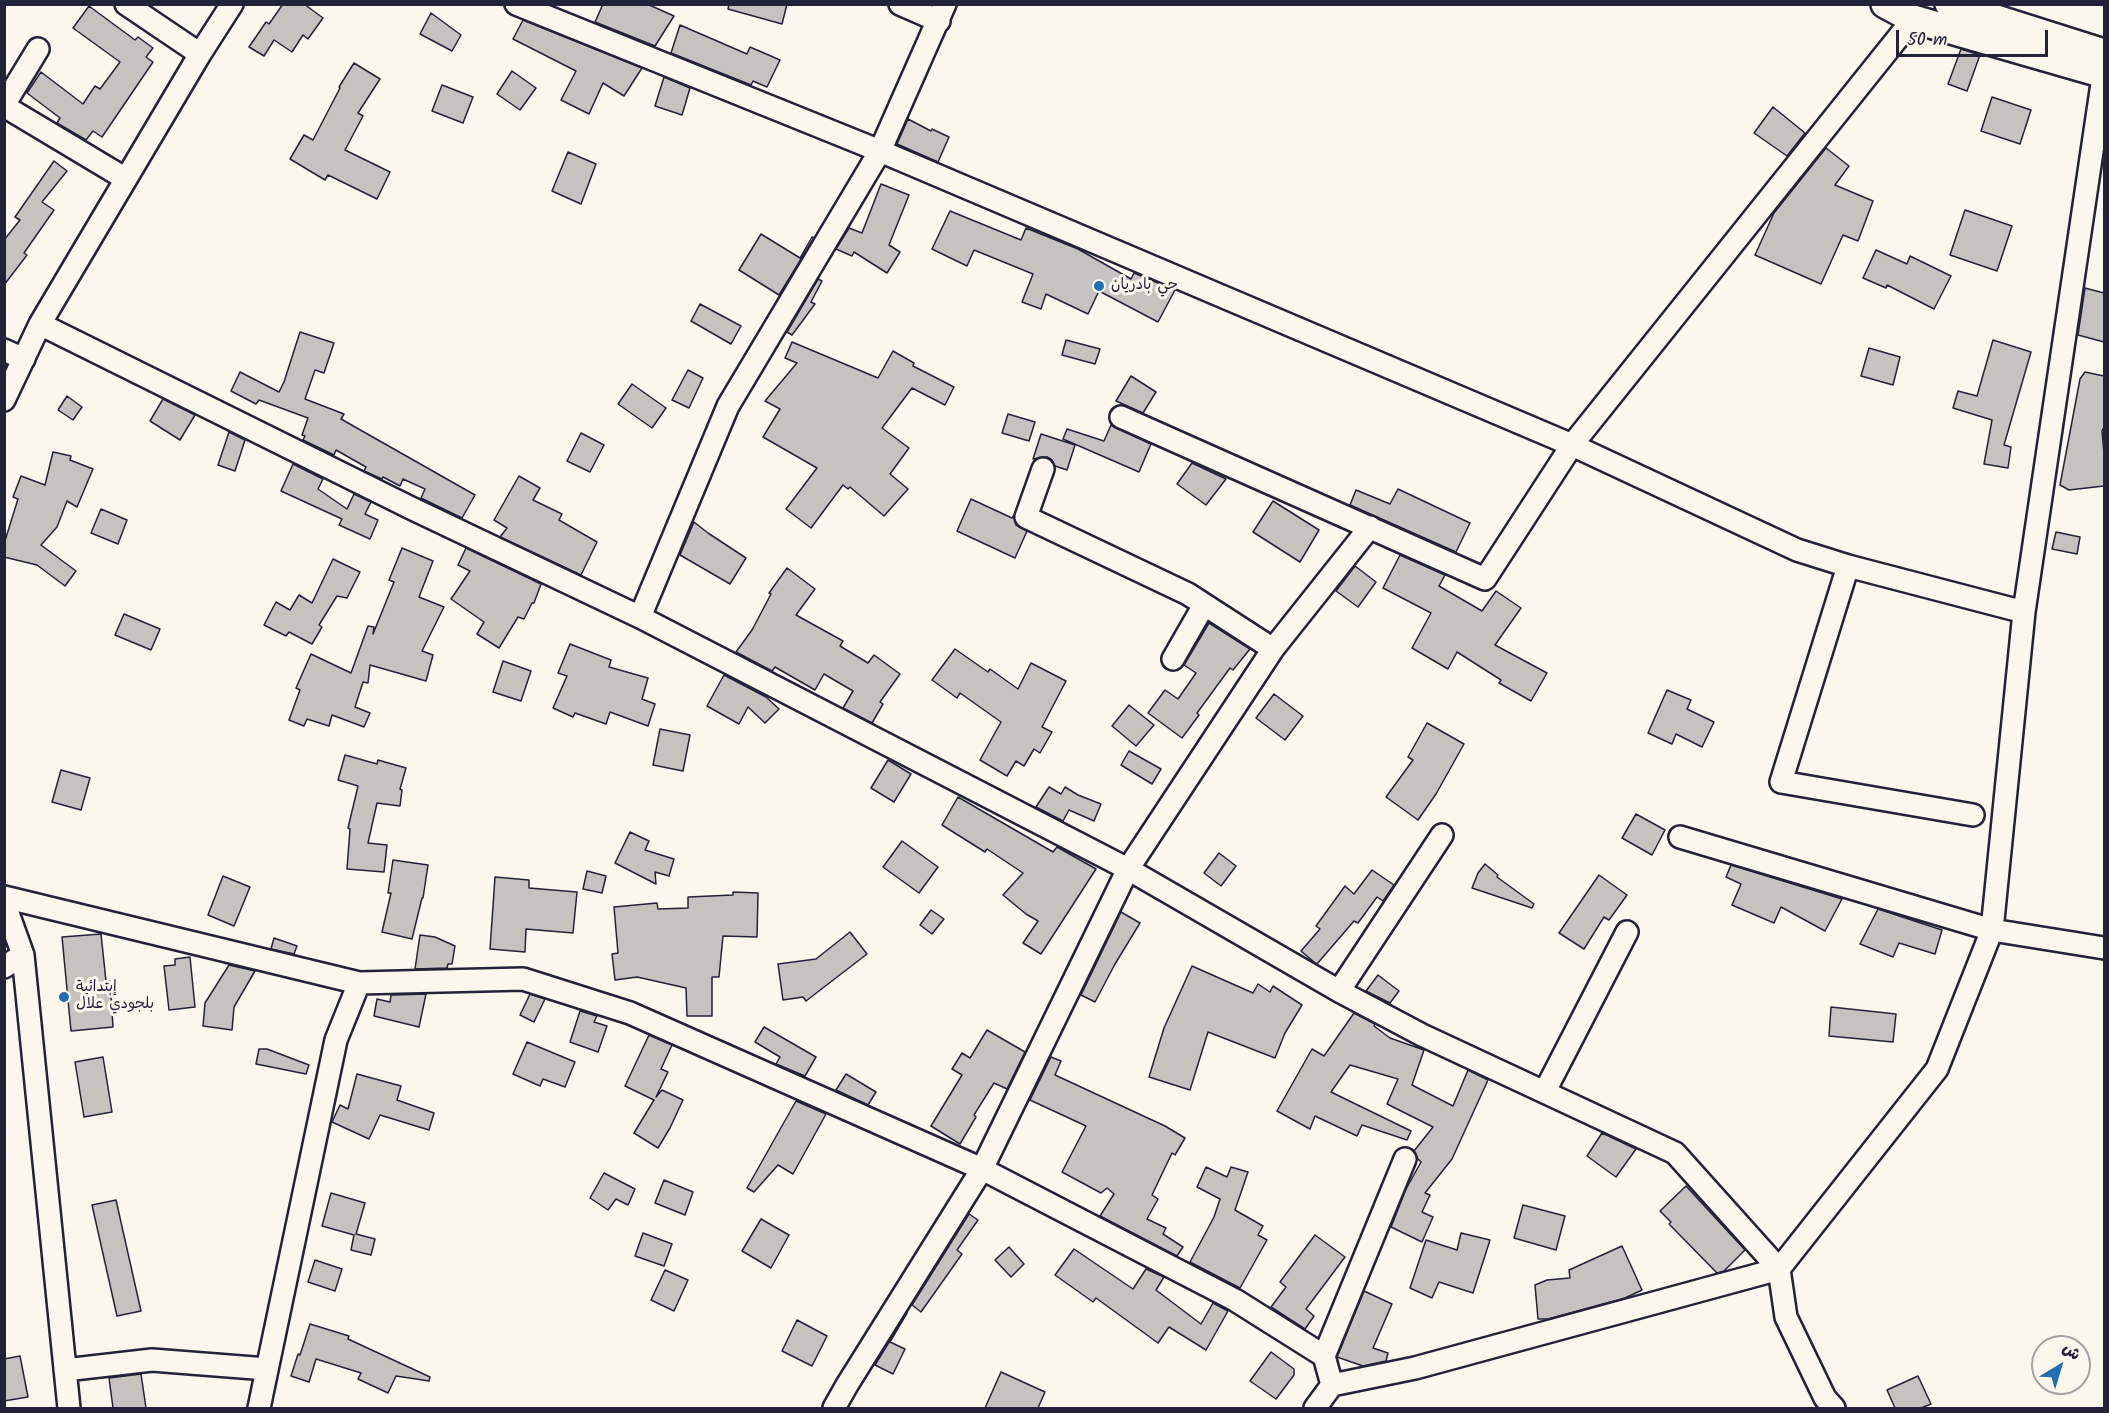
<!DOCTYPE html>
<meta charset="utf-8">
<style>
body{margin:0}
#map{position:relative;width:2109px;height:1413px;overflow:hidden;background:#fbf7ec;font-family:Kalam,"Playpen Sans Arabic",sans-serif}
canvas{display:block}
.frame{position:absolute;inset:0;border:6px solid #22223b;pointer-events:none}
.north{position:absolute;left:2031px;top:1335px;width:60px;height:60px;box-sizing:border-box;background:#fbf7ec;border:2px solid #a4a2a5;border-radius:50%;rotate:38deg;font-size:16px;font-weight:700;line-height:24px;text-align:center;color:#22223b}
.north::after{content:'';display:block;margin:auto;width:21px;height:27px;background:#1f6fb2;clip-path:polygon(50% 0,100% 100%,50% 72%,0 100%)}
.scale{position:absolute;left:1896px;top:30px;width:152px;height:27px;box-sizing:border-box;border:3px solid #22223b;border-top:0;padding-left:8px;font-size:18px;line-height:21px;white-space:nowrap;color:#22223b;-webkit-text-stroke:4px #fbf7ec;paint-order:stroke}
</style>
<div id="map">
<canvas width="2109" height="1413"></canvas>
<div class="frame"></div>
<div class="north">ش</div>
<div class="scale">50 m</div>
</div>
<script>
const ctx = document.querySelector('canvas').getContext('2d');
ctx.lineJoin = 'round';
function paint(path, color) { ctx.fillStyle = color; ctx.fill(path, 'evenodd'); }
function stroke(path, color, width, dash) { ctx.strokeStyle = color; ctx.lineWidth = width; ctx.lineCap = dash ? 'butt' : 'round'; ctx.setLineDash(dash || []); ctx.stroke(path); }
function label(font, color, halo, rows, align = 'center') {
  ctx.font = font + ' Kalam,"Playpen Sans Arabic",sans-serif'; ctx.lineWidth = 6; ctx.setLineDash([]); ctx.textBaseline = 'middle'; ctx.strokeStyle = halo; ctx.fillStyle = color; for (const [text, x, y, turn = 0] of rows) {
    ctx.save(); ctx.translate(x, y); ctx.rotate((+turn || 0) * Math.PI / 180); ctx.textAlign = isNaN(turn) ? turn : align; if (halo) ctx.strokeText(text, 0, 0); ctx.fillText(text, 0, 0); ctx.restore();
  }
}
const building = new Path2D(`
 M 283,4 L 304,4 L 323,18 L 308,39 L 303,35 L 292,52 L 274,40 L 264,56 L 249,47 L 266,22 L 269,24 Z
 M 603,4 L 647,4 L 674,16 L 655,46 L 595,22 Z
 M 729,4 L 787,4 L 782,24 L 728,9 Z
 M 89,6 L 135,40 L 138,37 L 153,48 L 146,57 L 153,62 L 102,137 L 93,131 L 86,140 L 57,123 L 60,118 L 27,93 L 41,72 L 83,104 L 95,86 L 100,89 L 120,62 L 73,28 Z
 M 431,13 L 461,35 L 452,51 L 420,34 Z
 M 523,20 L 642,68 L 624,96 L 603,83 L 589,114 L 561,100 L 576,71 L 513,39 Z
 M 680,25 L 747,54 L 750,47 L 780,60 L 767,87 L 753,81 L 751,85 L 671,53 Z
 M 1961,49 L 1980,55 L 1967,91 L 1948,84 Z
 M 354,63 L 380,79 L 358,113 L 363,116 L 345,150 L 390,172 L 377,199 L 328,175 L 325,180 L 290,159 L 304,135 L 313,140 L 340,88 L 339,87 Z
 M 512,71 L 536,88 L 520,110 L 497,94 Z
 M 664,77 L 690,88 L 682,115 L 655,106 Z
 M 442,85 L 473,97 L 463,123 L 432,111 Z
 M 1992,97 L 2031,110 L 2020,144 L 1981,131 Z
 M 1773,107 L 1805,133 L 1787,156 L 1754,133 Z
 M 908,119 L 931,131 L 932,129 L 949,137 L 938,162 L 897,144 Z
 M 1826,148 L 1849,166 L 1835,185 L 1873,201 L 1858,241 L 1843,235 L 1821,284 L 1755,255 L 1774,213 Z
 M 568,152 L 596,164 L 581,204 L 552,191 Z
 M 54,161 L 67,171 L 42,202 L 54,210 L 24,253 L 27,255 L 4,285 L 4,240 L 20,220 L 15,217 Z
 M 881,184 L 909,195 L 889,245 L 900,252 L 887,273 L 854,252 L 852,256 L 836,249 L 849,228 L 862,233 Z
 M 1965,210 L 2012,226 L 1997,271 L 1950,255 Z
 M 950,211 L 1021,240 L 1026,228 L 1078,249 L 1131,279 L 1134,273 L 1175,290 L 1158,322 L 1099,291 L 1088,314 L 1046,294 L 1041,309 L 1022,302 L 1033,274 L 974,250 L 967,266 L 932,249 Z
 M 761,234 L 800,258 L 812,237 L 814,238 L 779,295 L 739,270 Z
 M 1876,250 L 1907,264 L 1910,256 L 1951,276 L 1934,309 L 1887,285 L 1886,288 L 1863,278 Z
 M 818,279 L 822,281 L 811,302 L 815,304 L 792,335 L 787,332 Z
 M 2085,288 L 2104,293 L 2104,342 L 2078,335 Z
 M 700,304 L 741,326 L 731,344 L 691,321 Z
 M 300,332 L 334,343 L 324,373 L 315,370 L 305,399 L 344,414 L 341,419 L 475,495 L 462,518 L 421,498 L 425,489 L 403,479 L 400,486 L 383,477 L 382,479 L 364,471 L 366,467 L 336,450 L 334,455 L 303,440 L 305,436 L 302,435 L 308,418 L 259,400 L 256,404 L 231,391 L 240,372 L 279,392 L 284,382 Z
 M 1066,340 L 1100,349 L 1095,364 L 1062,355 Z
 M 1993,340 L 2031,352 L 2004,445 L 2011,447 L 2008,468 L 1984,464 L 1992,420 L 1953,408 L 1958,391 L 1977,396 Z
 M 792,342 L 878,378 L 893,351 L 914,363 L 913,366 L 954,387 L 945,405 L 912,388 L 882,428 L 909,448 L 890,474 L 908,489 L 884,516 L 850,487 L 848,489 L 843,485 L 811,528 L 786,509 L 817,468 L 763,437 L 780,409 L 765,401 L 797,363 L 785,358 Z
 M 1869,348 L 1900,357 L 1893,385 L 1861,376 Z
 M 688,370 L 703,378 L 689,408 L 672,400 Z
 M 2085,372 L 2104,376 L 2104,427 L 2102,431 L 2104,453 L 2104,486 L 2069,490 L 2060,485 L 2080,379 Z
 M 1131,376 L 1156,392 L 1143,413 L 1116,401 Z
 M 632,384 L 666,408 L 652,428 L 618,404 Z
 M 67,396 L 82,407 L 73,420 L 58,410 Z
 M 163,399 L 195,415 L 180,440 L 150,421 Z
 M 1008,414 L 1035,422 L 1029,441 L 1002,433 Z
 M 1111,425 L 1151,444 L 1139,472 L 1063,439 L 1067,429 L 1104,441 Z
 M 229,432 L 245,440 L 235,471 L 218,465 Z
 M 581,433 L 604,445 L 590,472 L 567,461 Z
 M 1041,434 L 1075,445 L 1067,470 L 1055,466 L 1052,460 L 1047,457 L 1033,459 Z
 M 53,452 L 71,456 L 70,460 L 93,469 L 77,507 L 67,501 L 57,527 L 41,545 L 76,571 L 65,586 L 37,565 L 4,557 L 4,544 L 18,499 L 13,497 L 21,476 L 45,485 Z
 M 1192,463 L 1226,479 L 1206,505 L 1177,484 Z
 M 293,464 L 323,479 L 318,489 L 347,509 L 354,494 L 371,502 L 365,514 L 378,520 L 370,539 L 339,525 L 342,519 L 281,491 Z
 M 519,476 L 540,488 L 533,500 L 562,514 L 559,520 L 597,542 L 581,575 L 500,537 L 507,528 L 494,520 Z
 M 1398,489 L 1470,523 L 1456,552 L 1350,505 L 1356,490 L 1390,504 Z
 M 971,499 L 1012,518 L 1014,515 L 1016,525 L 1027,531 L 1015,558 L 957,531 Z
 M 1273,501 L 1319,530 L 1300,562 L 1253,532 Z
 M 101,509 L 127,520 L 118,544 L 91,533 Z
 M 694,522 L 708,533 L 746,558 L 730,584 L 680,555 Z
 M 2056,532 L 2080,537 L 2077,554 L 2052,549 Z
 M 402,548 L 433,561 L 419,597 L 444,607 L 422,651 L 433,655 L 426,681 L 370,665 L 368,683 L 363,682 L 355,707 L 370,713 L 364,727 L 332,715 L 329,726 L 307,719 L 304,726 L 289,720 L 300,690 L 296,688 L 311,654 L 351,673 L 368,626 L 374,627 L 373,634 L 394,582 L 389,580 Z
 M 466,548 L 541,584 L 534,603 L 532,603 L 524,619 L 518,617 L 499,648 L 477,634 L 484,622 L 451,599 L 470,571 L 458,565 Z
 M 1400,555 L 1445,575 L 1439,586 L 1482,611 L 1496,591 L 1521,608 L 1495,645 L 1547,673 L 1531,701 L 1499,683 L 1501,680 L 1457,652 L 1448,669 L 1412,648 L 1431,613 L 1383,588 Z
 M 333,559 L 360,572 L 347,598 L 337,596 L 319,625 L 322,627 L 312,644 L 289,632 L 286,636 L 264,625 L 276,602 L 290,610 L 299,595 L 312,603 Z
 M 1355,566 L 1376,582 L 1358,607 L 1336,591 Z
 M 787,568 L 815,589 L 796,615 L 843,641 L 840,646 L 868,663 L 874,655 L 900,674 L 880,702 L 883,704 L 872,723 L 843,708 L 853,691 L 824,674 L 815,690 L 775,667 L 772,671 L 736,652 L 752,630 L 771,594 L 769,593 Z
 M 124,614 L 160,629 L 151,650 L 115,635 Z
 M 1209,623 L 1250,649 L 1233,670 L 1230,668 L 1197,713 L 1199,715 L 1182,738 L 1148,713 L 1165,690 L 1178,699 L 1196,673 L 1184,665 Z
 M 570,644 L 611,660 L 609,667 L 648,678 L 642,699 L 655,704 L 648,726 L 610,712 L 606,724 L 575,713 L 573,717 L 553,708 L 567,676 L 558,673 Z
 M 955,649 L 988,672 L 990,669 L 1018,689 L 1031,663 L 1066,681 L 1042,727 L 1052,732 L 1040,753 L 1034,749 L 1024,766 L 1016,761 L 1007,776 L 980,760 L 1001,722 L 960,693 L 957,698 L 932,680 Z
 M 503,661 L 531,671 L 521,701 L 493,692 Z
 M 724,675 L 766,697 L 779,709 L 765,723 L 748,707 L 739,724 L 707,706 Z
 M 1667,690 L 1691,700 L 1687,709 L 1714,722 L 1702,747 L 1676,734 L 1672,744 L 1648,733 Z
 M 1274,694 L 1303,716 L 1285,740 L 1256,718 Z
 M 1129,705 L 1154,725 L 1136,746 L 1112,726 Z
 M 1427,723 L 1464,744 L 1436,794 L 1418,820 L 1386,797 L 1413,760 L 1408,757 Z
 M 660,729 L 690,735 L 683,771 L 653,765 Z
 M 1129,751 L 1161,769 L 1152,784 L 1121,765 Z
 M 345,755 L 377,764 L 378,760 L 406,768 L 400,789 L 402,790 L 400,806 L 377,803 L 368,843 L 387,845 L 384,872 L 347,869 L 350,829 L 348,828 L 358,786 L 338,780 Z
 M 888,760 L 911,774 L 894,802 L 871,788 Z
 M 61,770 L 90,778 L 81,810 L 52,802 Z
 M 1049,787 L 1061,794 L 1065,787 L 1078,795 L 1101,804 L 1094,821 L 1069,810 L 1063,821 L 1036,807 Z
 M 958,797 L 1053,852 L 1057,847 L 1096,869 L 1041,954 L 1023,943 L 1038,921 L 1026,914 L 1003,895 L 1023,873 L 987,849 L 985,852 L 942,825 Z
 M 1636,814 L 1665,830 L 1652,855 L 1622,838 Z
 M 630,832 L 649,841 L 645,850 L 674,859 L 669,876 L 655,872 L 656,884 L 615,863 Z
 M 902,841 L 938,867 L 919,893 L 883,867 Z
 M 1219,853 L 1236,866 L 1221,886 L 1204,873 Z
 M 393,860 L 428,865 L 423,898 L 422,898 L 412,939 L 382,932 L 391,893 L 388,893 Z
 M 1485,864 L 1498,875 L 1497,877 L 1534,904 L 1532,908 L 1472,888 L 1478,873 Z
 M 1731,865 L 1842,899 L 1825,931 L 1781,907 L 1774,923 L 1732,905 L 1741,884 L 1726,877 Z
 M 1372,870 L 1394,885 L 1383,901 L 1377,897 L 1358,923 L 1354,921 L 1317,964 L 1314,962 L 1301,951 L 1320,929 L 1316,926 L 1345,886 L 1354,894 Z
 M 587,871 L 606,876 L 602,893 L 583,889 Z
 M 1599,875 L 1627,895 L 1609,920 L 1604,917 L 1584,949 L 1559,933 Z
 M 223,876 L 250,887 L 234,926 L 208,915 Z
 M 495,877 L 529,880 L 529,888 L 577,892 L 573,933 L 526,929 L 525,952 L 490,949 Z
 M 733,892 L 758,893 L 757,937 L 723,936 L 719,977 L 712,977 L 712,1016 L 687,1016 L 686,988 L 637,977 L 615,980 L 612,954 L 618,953 L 614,907 L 657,903 L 658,909 L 688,908 L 688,897 L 733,895 Z
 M 1878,909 L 1942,930 L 1935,954 L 1899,943 L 1893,957 L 1860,944 Z
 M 931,910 L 944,919 L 932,934 L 920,925 Z
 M 1121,912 L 1140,923 L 1115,964 L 1095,1002 L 1081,995 Z
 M 850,932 L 867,954 L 806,1001 L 803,997 L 783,1000 L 778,964 L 816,959 Z
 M 101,934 L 106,981 L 110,981 L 113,1027 L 71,1031 L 62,937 Z
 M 420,935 L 435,937 L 455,946 L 452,964 L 448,964 L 447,968 L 415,969 Z
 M 274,938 L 297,946 L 294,954 L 271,949 Z
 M 190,957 L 195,1007 L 169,1010 L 164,966 L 175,965 L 175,959 Z
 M 229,965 L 255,971 L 234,1007 L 232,1030 L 203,1026 L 205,1003 Z
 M 1192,966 L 1253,993 L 1258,984 L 1270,992 L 1273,986 L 1302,1005 L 1285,1033 L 1275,1058 L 1208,1032 L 1190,1090 L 1149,1077 L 1164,1028 Z
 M 1378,975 L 1399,991 L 1390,1003 L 1366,991 Z
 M 426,994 L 419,1027 L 374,1016 L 377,999 L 390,1002 L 391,995 Z
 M 530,994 L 545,999 L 534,1022 L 520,1015 Z
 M 1831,1007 L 1896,1014 L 1893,1042 L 1829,1036 Z
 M 580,1011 L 597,1016 L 594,1022 L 607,1026 L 598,1052 L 570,1042 Z
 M 1354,1013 L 1375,1024 L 1374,1026 L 1390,1038 L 1424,1050 L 1412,1085 L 1453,1106 L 1468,1070 L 1488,1080 L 1452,1159 L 1425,1193 L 1430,1195 L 1422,1212 L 1433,1217 L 1422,1242 L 1391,1227 L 1406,1189 L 1421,1162 L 1418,1159 L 1414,1151 L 1433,1127 L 1387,1104 L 1398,1079 L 1350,1065 L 1331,1092 L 1411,1131 L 1407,1140 L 1362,1125 L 1357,1136 L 1315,1116 L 1310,1129 L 1277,1111 L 1312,1049 L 1324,1056 Z
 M 764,1027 L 816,1057 L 805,1076 L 776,1064 L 780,1057 L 755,1042 Z
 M 987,1030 L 1025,1052 L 1007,1089 L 994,1083 L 974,1115 L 976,1117 L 960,1144 L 931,1126 L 962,1075 L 952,1069 L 962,1053 L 970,1058 Z
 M 649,1035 L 672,1045 L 661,1069 L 668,1072 L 656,1097 L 662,1090 L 683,1100 L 670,1128 L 658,1148 L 634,1133 L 654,1100 L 625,1086 Z
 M 527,1042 L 575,1062 L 565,1087 L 543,1079 L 540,1086 L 513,1074 Z
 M 259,1049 L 267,1049 L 309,1065 L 306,1074 L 256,1064 Z
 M 103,1057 L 112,1112 L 84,1117 L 75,1062 Z
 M 1051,1057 L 1061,1061 L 1055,1075 L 1165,1126 L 1185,1138 L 1175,1155 L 1172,1153 L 1152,1195 L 1158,1199 L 1147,1219 L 1166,1228 L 1163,1234 L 1183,1247 L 1177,1256 L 1100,1216 L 1114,1194 L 1107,1188 L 1101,1193 L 1062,1172 L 1086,1126 L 1030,1100 Z
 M 357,1074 L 401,1086 L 397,1100 L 434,1113 L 429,1130 L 380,1115 L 369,1139 L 332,1122 L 340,1105 L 348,1109 Z
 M 846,1074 L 876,1092 L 868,1105 L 836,1090 Z
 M 796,1101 L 826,1114 L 793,1174 L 778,1165 L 754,1192 L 747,1188 Z
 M 1602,1133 L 1636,1149 L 1616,1177 L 1587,1156 Z
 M 1206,1167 L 1227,1177 L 1231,1167 L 1248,1172 L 1235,1210 L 1263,1226 L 1258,1235 L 1267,1240 L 1240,1288 L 1190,1262 L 1214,1217 L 1220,1199 L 1197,1187 Z
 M 604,1173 L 635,1189 L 628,1205 L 616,1199 L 608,1210 L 590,1198 Z
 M 664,1180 L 693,1192 L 685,1215 L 655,1203 Z
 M 1686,1186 L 1745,1250 L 1724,1271 L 1717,1273 L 1669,1224 L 1671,1222 L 1660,1211 Z
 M 331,1193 L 365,1203 L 356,1234 L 375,1239 L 371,1255 L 351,1250 L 354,1235 L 322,1226 Z
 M 116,1200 L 141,1311 L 117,1316 L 92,1205 Z
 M 1523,1205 L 1565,1216 L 1556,1250 L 1514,1238 Z
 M 969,1214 L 978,1220 L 957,1250 L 962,1254 L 921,1312 L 912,1305 Z
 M 761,1219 L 789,1235 L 771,1268 L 742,1251 Z
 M 643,1233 L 672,1244 L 664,1266 L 635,1256 Z
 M 1461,1233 L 1490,1240 L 1473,1293 L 1439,1282 L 1432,1298 L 1410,1288 L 1426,1240 L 1457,1250 Z
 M 1315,1235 L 1345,1257 L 1306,1309 L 1314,1316 L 1305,1329 L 1271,1307 L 1286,1287 L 1280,1282 Z
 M 1622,1246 L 1642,1290 L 1625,1298 L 1548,1319 L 1538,1319 L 1535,1285 L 1547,1280 L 1570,1278 L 1569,1270 Z
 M 1009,1247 L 1024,1264 L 1011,1277 L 995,1260 Z
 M 1074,1249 L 1133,1289 L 1146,1269 L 1164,1277 L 1156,1290 L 1201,1324 L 1213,1303 L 1228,1311 L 1206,1350 L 1169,1327 L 1158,1343 L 1096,1298 L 1093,1302 L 1055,1275 Z
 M 315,1260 L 342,1269 L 335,1291 L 308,1282 Z
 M 665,1270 L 688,1280 L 674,1311 L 651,1300 Z
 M 1364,1291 L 1392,1304 L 1373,1348 L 1388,1353 L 1386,1361 L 1363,1366 L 1337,1357 Z
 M 907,1313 L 890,1342 L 905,1349 L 893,1374 L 875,1365 Z
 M 797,1320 L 827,1336 L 812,1366 L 782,1351 Z
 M 310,1324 L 349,1336 L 348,1339 L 430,1377 L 429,1381 L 396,1376 L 388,1393 L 358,1379 L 361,1373 L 316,1359 L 309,1382 L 291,1376 L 298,1354 L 300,1355 Z
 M 1271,1352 L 1294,1369 L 1294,1375 L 1276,1399 L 1250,1381 Z
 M 20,1356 L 28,1397 L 4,1401 L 4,1359 Z
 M 1001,1372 L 1045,1392 L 1038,1408 L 985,1408 Z
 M 141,1374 L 146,1408 L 113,1408 L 109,1378 Z
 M 1918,1376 L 1931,1404 L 1921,1408 L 1895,1408 L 1887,1390 Z`);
paint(building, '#c6c2c0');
stroke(building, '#22223b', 1.5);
const minor = new Path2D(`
 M 126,4 L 200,54
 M 516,4 L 880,151 L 1572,445 L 1797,550 L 1848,566 L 2024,612
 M 900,4 L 939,21
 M 4,105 L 38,49
 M 4,106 L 126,179
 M 40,324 L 413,509 L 640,617 L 1128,869 L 1339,991 L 1422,1035 L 1675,1153 L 1779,1269 L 1786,1317 L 1825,1398 L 1834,1408
 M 4,350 L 24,359
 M 4,400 L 40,324 L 200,54 L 232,4
 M 1121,417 L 1485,579 L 1572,445 L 1913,19
 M 1043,469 L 1026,517 L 1188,594 L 1273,649
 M 1848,566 L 1781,782 L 1973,815
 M 640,617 L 728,406 L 880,151 L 945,4
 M 1173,659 L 1204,605
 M 1680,837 L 1992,930 L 2104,948
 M 4,897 L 359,983 L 523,979 L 630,1013 L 982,1169 L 1235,1300 L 1324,1356 L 1332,1385
 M 4,902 L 23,955 L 69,1408
 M 4,967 L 23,955
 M 1339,991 L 1442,835
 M 1545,1091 L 1627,932
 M 1324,1356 L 1405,1159
 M 65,1370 L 152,1360 L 267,1369
 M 259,1408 L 336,1040 L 359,983
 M 834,1408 L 847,1385 L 982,1169 L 1128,869 L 1273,649 L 1370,527
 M 1315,1408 L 1332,1385 L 1415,1368 L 1779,1269 L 1937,1069 L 1992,930 L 2024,612 L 2104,70`);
const tertiary = new Path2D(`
 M 1885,4 L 1913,19 L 2104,74
 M 1949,4 L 2104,53`);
stroke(minor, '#22223b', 26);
stroke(tertiary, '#22223b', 32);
stroke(minor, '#fbf7ec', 21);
stroke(tertiary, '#fbf7ec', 27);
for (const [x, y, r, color] of [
 [1099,286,6,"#1f6fb2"],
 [64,997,6,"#1f6fb2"]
]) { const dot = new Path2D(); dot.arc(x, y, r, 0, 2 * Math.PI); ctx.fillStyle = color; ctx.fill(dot); stroke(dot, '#fbf7ec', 2); }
label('15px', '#22223b', '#fbf7ec', [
 ["حي بادريان",1111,286],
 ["إبتدائية",76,988],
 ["بلجودي علال",76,1005]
], 'left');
</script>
